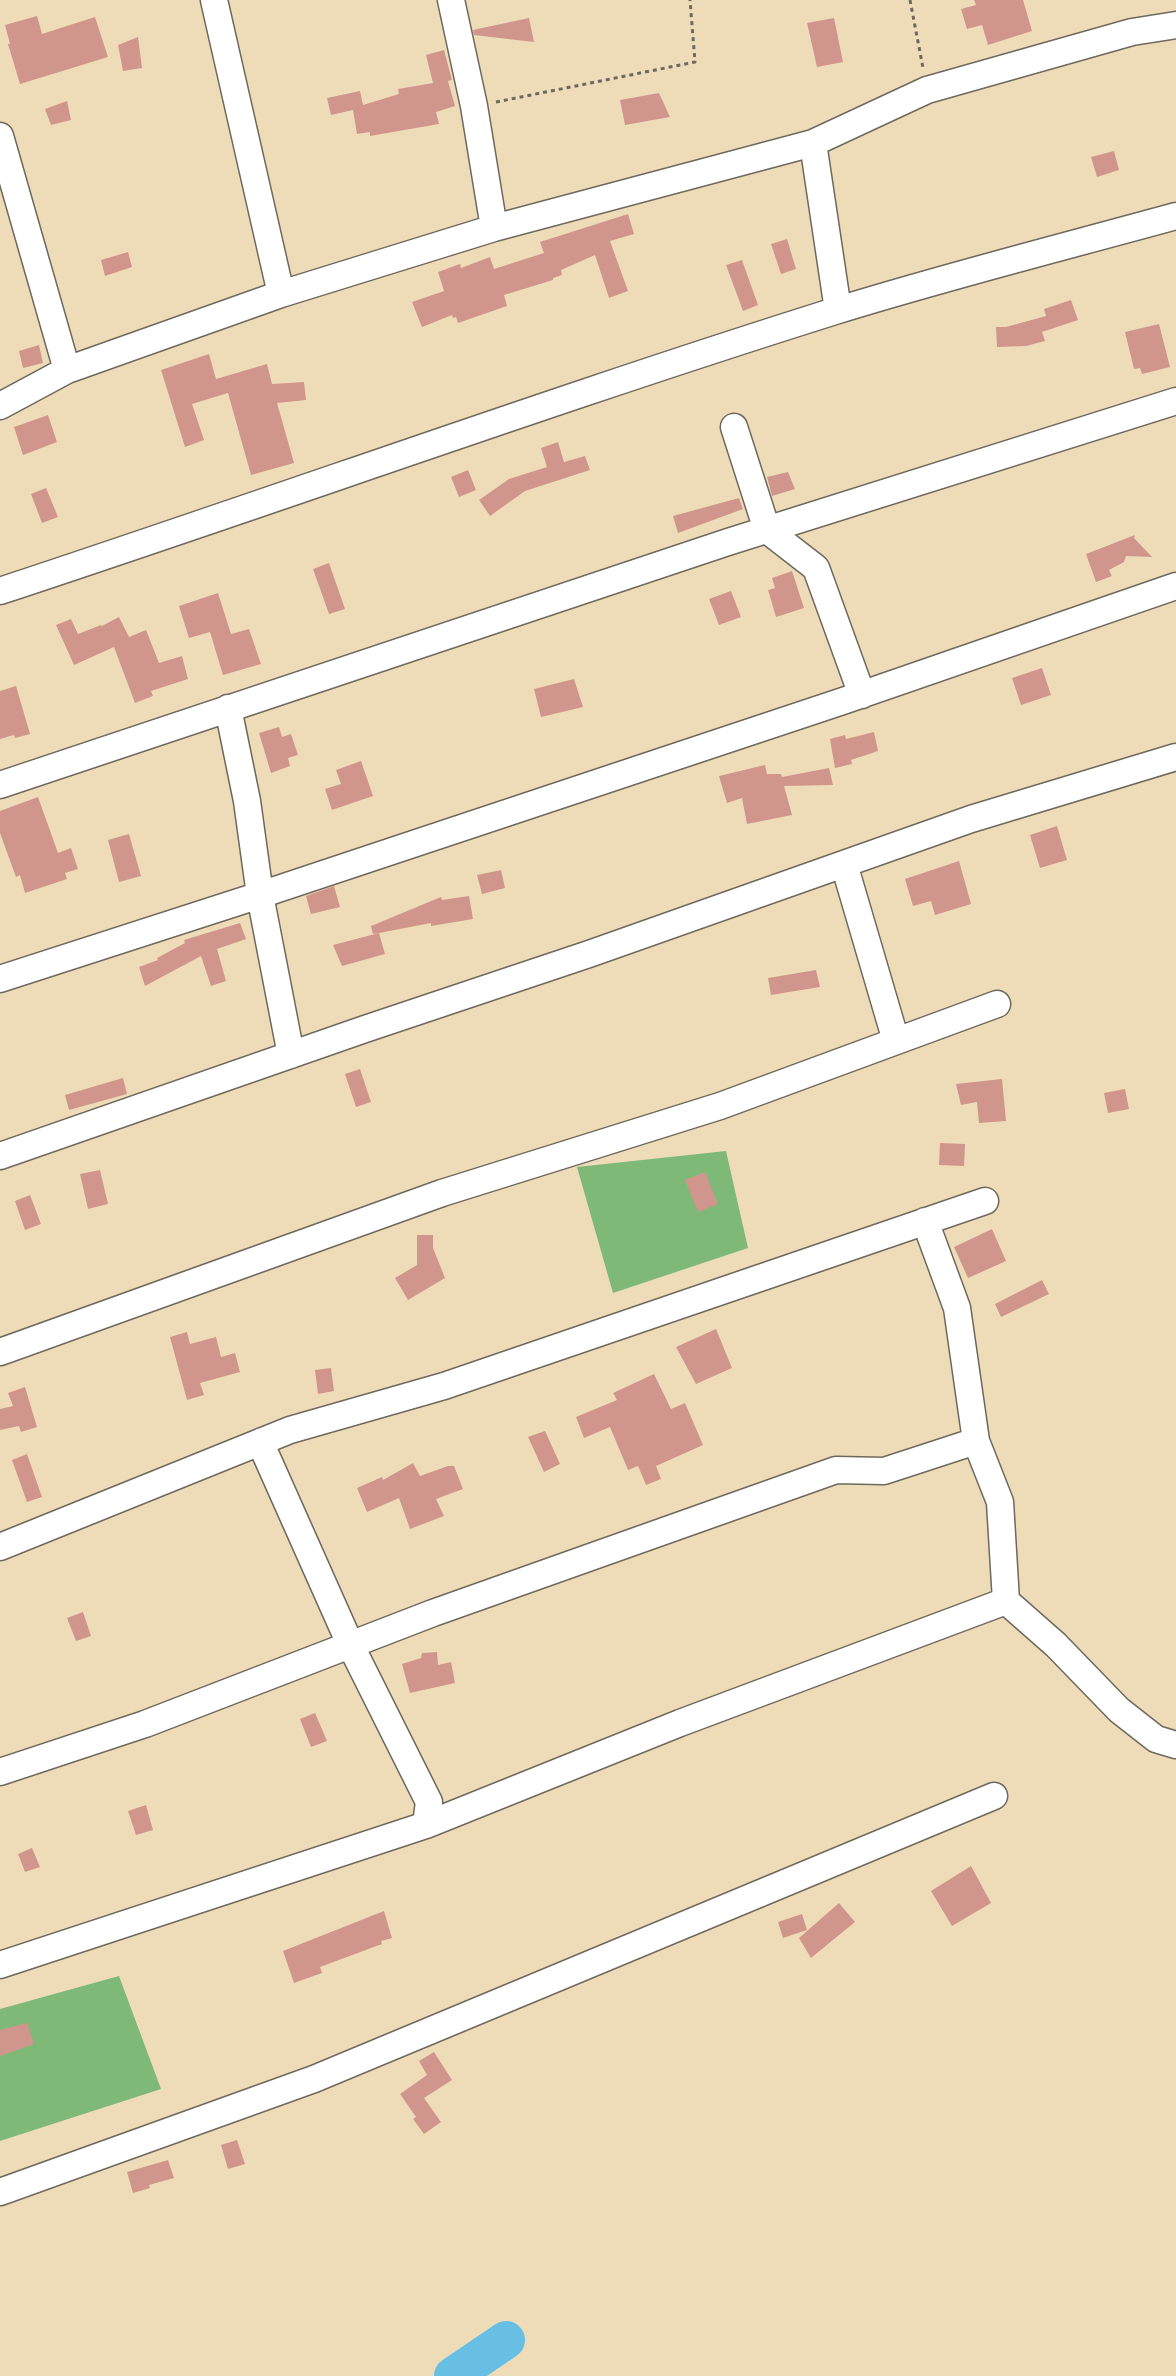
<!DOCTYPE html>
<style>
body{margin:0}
canvas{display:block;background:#eedcb9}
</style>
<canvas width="1176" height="2376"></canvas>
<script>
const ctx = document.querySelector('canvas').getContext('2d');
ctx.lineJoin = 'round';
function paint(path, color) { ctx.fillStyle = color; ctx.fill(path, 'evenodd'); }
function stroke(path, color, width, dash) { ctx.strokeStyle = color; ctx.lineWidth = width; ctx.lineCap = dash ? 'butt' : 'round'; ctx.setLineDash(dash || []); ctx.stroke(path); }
paint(new Path2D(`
 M 726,1151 L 748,1248 L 613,1293 L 577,1167 Z
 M 119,1976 L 161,2089 L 0,2141 L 0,2009 Z`), '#7eb978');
stroke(new Path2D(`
 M 453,2376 L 506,2340`), '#67c0e4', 38);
paint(new Path2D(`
 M 974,0 L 1023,0 L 1032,31 L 988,45 L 982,25 L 967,29 L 961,9 L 976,5 Z
 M 37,16 L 42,34 L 95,17 L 108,57 L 20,84 L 8,44 L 10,44 L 5,25 Z
 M 529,18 L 534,42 L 474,35 L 473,30 Z
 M 834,18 L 843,62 L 817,67 L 807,23 Z
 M 138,37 L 142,68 L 123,71 L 118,45 Z
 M 444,50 L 452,80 L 448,81 L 455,106 L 436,112 L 439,124 L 370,136 L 370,132 L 357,134 L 353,110 L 331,115 L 327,98 L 360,91 L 363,105 L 399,94 L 398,89 L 433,83 L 426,55 Z
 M 659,93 L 670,117 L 625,125 L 620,100 Z
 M 67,101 L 71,120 L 51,125 L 45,109 Z
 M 1114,151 L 1119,170 L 1097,177 L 1091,157 Z
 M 628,214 L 634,234 L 610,241 L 628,291 L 609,298 L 595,255 L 561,270 L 562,275 L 553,278 L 553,280 L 504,295 L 507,306 L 458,323 L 456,317 L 453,318 L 452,315 L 422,327 L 412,302 L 444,291 L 438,272 L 460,264 L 461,268 L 490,257 L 494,269 L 544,253 L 540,242 Z
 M 787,239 L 796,269 L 781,274 L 771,244 Z
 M 128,252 L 132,267 L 105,276 L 101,260 Z
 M 742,260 L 758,305 L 743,311 L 726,265 Z
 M 1071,300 L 1078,320 L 1042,332 L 1045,341 L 1026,346 L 997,347 L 996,327 L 1006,327 L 1046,316 L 1044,309 Z
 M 1159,324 L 1170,367 L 1142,374 L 1140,368 L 1134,369 L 1125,332 Z
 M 39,345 L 43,363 L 23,368 L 19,351 Z
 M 209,354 L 216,379 L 267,364 L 272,384 L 304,382 L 306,400 L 277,403 L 294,463 L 251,475 L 228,393 L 192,404 L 204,440 L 185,447 L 161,370 Z
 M 48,415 L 57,442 L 23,455 L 14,427 Z
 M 558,442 L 564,462 L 585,456 L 590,470 L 525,491 L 490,516 L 479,500 L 509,479 L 547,467 L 541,448 Z
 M 468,470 L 476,490 L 459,497 L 451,477 Z
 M 788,472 L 795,489 L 772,496 L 767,477 Z
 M 46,488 L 58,517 L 42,523 L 31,494 Z
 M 739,498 L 743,509 L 678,533 L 673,516 Z
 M 1135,535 L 1134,538 L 1152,557 L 1126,556 L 1124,562 L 1109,570 L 1112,576 L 1096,582 L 1086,554 Z
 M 329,563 L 345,609 L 329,614 L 313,569 Z
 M 792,571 L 804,608 L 776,617 L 768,590 L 775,588 L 772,578 Z
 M 731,591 L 741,617 L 719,625 L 709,599 Z
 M 218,593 L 231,634 L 249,629 L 261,664 L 223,675 L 210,632 L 189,638 L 179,606 Z
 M 119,617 L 129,637 L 146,630 L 159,663 L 182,656 L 188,679 L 151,691 L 153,696 L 135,703 L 114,647 L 74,665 L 56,625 L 71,619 L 78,634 L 101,625 L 102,626 Z
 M 1042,668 L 1051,695 L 1021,705 L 1012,678 Z
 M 574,679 L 583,707 L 541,717 L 534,689 Z
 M 16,686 L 30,734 L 15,738 L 14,735 L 0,739 L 0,691 Z
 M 279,727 L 282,737 L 291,734 L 298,755 L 288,758 L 290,766 L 271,773 L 259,733 Z
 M 874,732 L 878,751 L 851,760 L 852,764 L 835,768 L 830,739 L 845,735 L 846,739 Z
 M 361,761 L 373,796 L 332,810 L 325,789 L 341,784 L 336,770 Z
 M 765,765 L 767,774 L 781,774 L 782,777 L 829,768 L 833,785 L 784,786 L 792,815 L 747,824 L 742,798 L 727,803 L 719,776 Z
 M 38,797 L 58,853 L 71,848 L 78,869 L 65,873 L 67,879 L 25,893 L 20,875 L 16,877 L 0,833 L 0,811 Z
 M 1057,826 L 1067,860 L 1040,868 L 1030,835 Z
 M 129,834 L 141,876 L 119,882 L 108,840 Z
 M 959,861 L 971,904 L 935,915 L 931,901 L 913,906 L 905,879 Z
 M 501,870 L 505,888 L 482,894 L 477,875 Z
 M 334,886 L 340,907 L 311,914 L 306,896 Z
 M 469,896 L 473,919 L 431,926 L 431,923 L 379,933 L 385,954 L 342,966 L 333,945 L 379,933 L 373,934 L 371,926 L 441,897 L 442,900 Z
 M 240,923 L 246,939 L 217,949 L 226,981 L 211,986 L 201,956 L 145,986 L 139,967 L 158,960 L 157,958 L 185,943 L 184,940 Z
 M 816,970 L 820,987 L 771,995 L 768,978 Z
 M 360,1069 L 371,1102 L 356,1107 L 345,1074 Z
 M 123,1078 L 127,1094 L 69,1110 L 65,1095 Z
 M 1002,1079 L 1006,1121 L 979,1123 L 977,1102 L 961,1105 L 956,1084 Z
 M 1125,1089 L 1129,1109 L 1108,1113 L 1104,1093 Z
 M 940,1143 L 965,1144 L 964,1166 L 939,1165 Z
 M 100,1170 L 108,1204 L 88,1209 L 80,1174 Z
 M 705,1172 L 718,1204 L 698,1212 L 685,1180 Z
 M 30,1195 L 41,1224 L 25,1230 L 15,1201 Z
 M 992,1229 L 1006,1261 L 968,1278 L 954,1247 Z
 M 417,1235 L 433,1235 L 433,1248 L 445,1278 L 408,1300 L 395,1278 L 417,1265 Z
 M 1042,1280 L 1049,1294 L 1001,1317 L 995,1304 Z
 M 716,1329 L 732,1368 L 696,1384 L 676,1347 Z
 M 187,1332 L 190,1344 L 216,1337 L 221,1357 L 235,1353 L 240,1372 L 200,1383 L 204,1395 L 187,1400 L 170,1337 Z
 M 331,1368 L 334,1391 L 318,1394 L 315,1370 Z
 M 654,1374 L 671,1409 L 685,1403 L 703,1445 L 656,1466 L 661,1479 L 646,1485 L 638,1466 L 628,1470 L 610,1427 L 584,1438 L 576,1417 L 617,1400 L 613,1393 Z
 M 25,1387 L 37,1427 L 21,1432 L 19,1426 L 0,1430 L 0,1409 L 13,1406 L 8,1393 Z
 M 545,1431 L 560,1464 L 544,1472 L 528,1437 Z
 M 27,1454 L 42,1497 L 27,1502 L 12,1460 Z
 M 413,1463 L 420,1476 L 448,1466 L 454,1466 L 463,1489 L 436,1499 L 444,1516 L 410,1529 L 399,1498 L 367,1512 L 357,1488 L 382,1477 L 383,1480 Z
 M 83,1612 L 91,1636 L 76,1641 L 67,1618 Z
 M 437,1652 L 438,1665 L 451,1662 L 455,1683 L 410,1693 L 402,1664 L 421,1658 L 422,1653 Z
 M 315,1713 L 327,1741 L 311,1747 L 300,1719 Z
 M 146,1805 L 153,1830 L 136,1835 L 128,1811 Z
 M 32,1848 L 40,1867 L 25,1872 L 18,1854 Z
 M 971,1866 L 991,1903 L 952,1926 L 931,1891 Z
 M 839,1903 L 855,1922 L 811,1958 L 799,1938 Z
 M 384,1911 L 392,1938 L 381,1941 L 382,1944 L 320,1967 L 322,1973 L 294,1983 L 283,1951 Z
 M 802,1914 L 807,1930 L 783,1938 L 778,1922 Z
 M 27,2023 L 34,2044 L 0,2056 L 0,2030 Z
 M 434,2052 L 452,2080 L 424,2098 L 441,2122 L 424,2134 L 413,2119 L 416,2117 L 400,2094 L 427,2075 L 419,2061 Z
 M 237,2140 L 245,2164 L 228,2169 L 221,2145 Z
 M 168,2160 L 174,2178 L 149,2185 L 150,2188 L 133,2193 L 127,2172 Z`), '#d1968b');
const minor = new Path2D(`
 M 214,0 L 281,294
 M 451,0 L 474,106 L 494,228
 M 0,136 L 67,370 L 0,406
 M 813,143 L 838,310
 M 67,370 L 281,294 L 494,228 L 813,143 L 927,90 L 1132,32 L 1176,25
 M 734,427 L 767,530 L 816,568 L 862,695
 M 0,591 C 279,499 555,399 835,311 C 948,276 1063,247 1176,216
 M 228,708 L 247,801 L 260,895 L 291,1055
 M 0,785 L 728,542 L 1176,401
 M 844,864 L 896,1041
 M 0,979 L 260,895 L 843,701 L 1176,586
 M 0,1156 L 365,1029 L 589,954 L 971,819 L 1176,757
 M 925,1221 L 957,1308 L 976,1441 L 1000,1502 L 1006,1601
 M 0,1352 L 442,1193 L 720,1106 L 997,1004
 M 262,1441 L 265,1453 L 350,1644 L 429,1802 L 426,1825
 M 0,1547 L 290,1430 L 444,1386 L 985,1201
 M 0,1772 L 145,1724 L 433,1613 L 836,1470 L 884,1471 L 976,1441
 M 0,1965 L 426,1825 L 680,1723 L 1006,1601 L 1056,1645 L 1119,1710 L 1156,1739 L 1176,1745
 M 0,2192 L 314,2079 L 994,1796`);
stroke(minor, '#6f695d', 29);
stroke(new Path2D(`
 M 910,0 L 923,68
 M 496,102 L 695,62 L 690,0`), '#6f695d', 3, [4, 4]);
stroke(minor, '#fff', 26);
</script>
